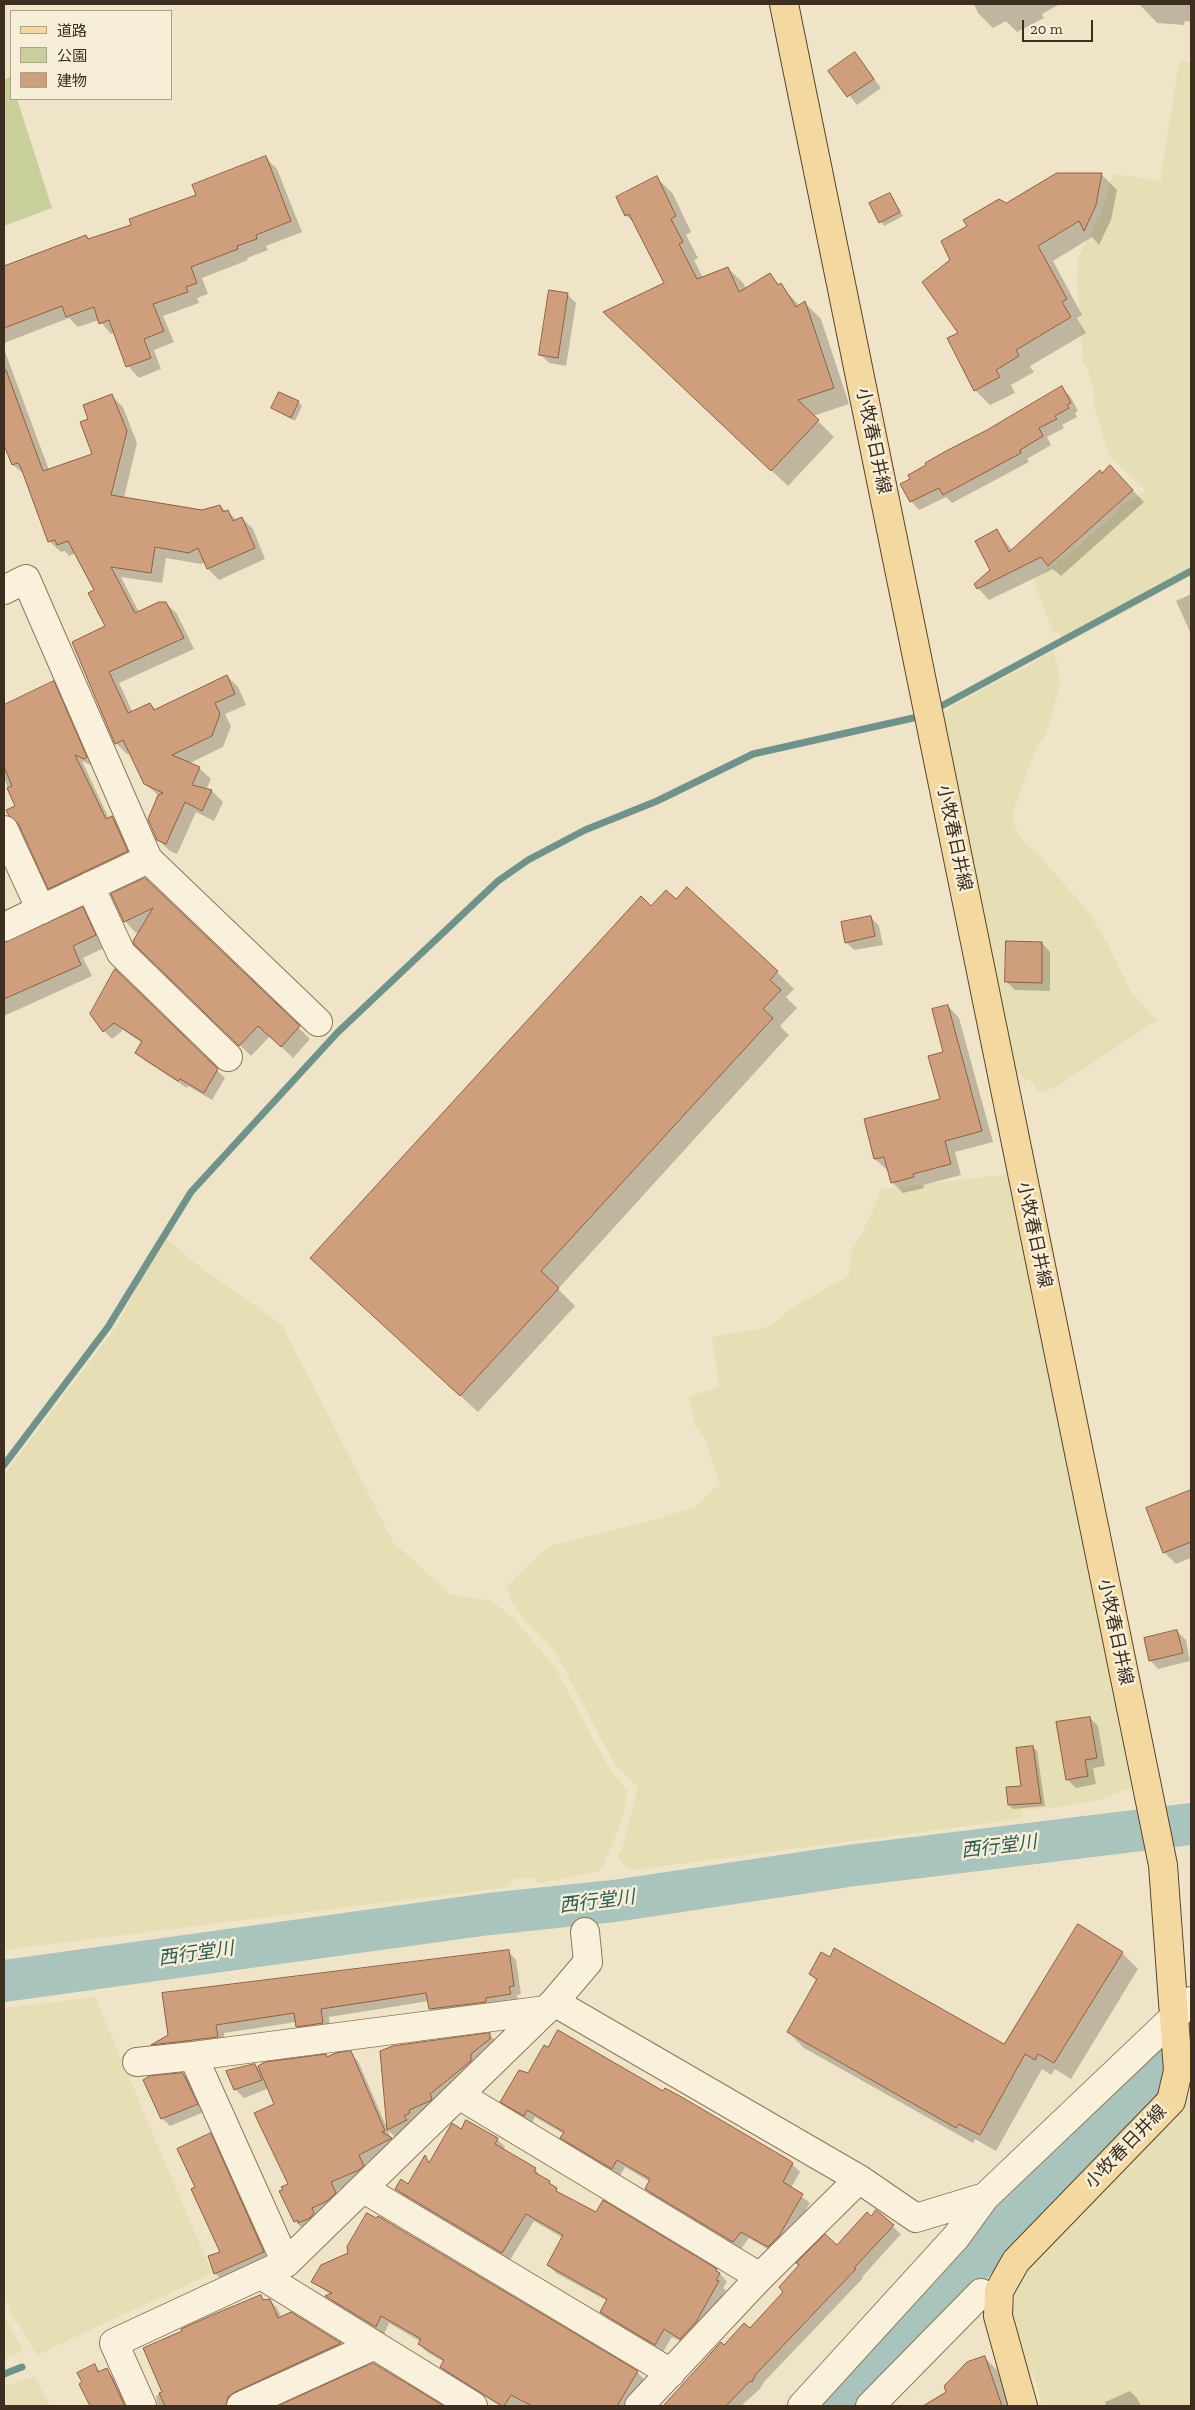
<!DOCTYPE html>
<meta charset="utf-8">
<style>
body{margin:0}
#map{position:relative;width:1195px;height:2410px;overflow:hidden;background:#f0e4c8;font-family:"Zilla Slab","Noto Sans JP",serif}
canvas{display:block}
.frame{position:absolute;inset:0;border:5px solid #3d2e20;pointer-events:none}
.legend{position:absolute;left:10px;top:10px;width:162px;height:90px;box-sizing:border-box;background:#f7eed8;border:1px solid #ada18e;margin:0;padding:6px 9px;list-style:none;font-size:15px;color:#3d2e20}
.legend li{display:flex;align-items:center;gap:10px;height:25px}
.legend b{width:25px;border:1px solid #ada18e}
.scale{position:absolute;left:1022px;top:20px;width:71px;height:22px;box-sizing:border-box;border:2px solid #3d2e20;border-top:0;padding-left:6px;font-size:15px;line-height:18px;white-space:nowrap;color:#3d2e20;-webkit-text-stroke:4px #f7eed8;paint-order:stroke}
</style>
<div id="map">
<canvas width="1195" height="2410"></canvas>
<div class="frame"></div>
<ul class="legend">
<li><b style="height:6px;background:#f3d9a0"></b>道路</li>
<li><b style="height:14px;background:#c9cf9b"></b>公園</li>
<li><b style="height:14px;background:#cf9f7d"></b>建物</li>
</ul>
<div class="scale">20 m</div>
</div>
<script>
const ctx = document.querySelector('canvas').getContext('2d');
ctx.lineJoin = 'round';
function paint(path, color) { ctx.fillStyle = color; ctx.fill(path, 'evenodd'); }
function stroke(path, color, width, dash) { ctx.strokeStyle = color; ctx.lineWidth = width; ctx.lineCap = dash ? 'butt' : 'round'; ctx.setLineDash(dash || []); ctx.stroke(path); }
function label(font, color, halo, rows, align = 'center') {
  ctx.font = font + ' "Zilla Slab","Noto Sans JP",serif'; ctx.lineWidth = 5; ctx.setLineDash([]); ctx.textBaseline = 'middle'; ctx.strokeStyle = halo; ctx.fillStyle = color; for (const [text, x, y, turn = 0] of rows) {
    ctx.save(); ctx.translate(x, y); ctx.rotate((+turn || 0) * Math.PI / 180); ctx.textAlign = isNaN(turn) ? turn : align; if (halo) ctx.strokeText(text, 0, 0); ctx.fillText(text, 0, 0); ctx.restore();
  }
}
paint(new Path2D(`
 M 1179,61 L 1191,62 L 1191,576 L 1065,644 L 1058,632 L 1054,634 L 1033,580 L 1074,550 L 1111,518 L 1122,505 L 1146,491 L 1109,455 L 1094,407 L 1094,391 L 1088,370 L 1083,363 L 1077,282 L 1078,258 L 1102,210 L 1113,174 L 1160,181 Z
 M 1053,652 L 1058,665 L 1060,686 L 1045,737 L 1037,746 L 1014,809 L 1013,818 L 1015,828 L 1023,841 L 1041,858 L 1087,910 L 1107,942 L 1132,994 L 1157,1020 L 1056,1087 L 1038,1093 L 1036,1086 L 1019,1073 L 1012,1073 L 940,715 L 956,704 Z
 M 1011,1174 L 1131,1788 L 1102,1799 L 1061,1807 L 1023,1810 L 1023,1817 L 997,1822 L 633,1870 L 622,1864 L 618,1856 L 622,1849 L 638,1787 L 615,1765 L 561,1662 L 550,1645 L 522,1617 L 513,1604 L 506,1587 L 549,1546 L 640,1524 L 695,1507 L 720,1484 L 704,1437 L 695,1425 L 689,1397 L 719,1386 L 712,1337 L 769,1327 L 789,1310 L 849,1275 L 851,1251 L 863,1232 L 882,1189 Z
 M 164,1237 L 196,1264 L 282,1325 L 393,1542 L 451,1595 L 490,1600 L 514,1619 L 554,1666 L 610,1770 L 627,1790 L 623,1817 L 603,1867 L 598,1871 L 539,1883 L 533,1878 L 513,1879 L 508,1887 L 4,1950 L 4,1475 L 116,1327 Z
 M 95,1997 L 212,2273 L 37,2355 L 12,2314 L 4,2295 L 4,2008 Z
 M 1191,2093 L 1191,2406 L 1042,2406 L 1033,2372 L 1023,2373 L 1012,2317 L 1016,2289 L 1034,2262 L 1172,2119 Z
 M 4,2315 L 24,2351 L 4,2359 Z
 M 35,2376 L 50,2406 L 4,2406 L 4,2386 Z`), '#e6deb5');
paint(new Path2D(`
 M 10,77 L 11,99 L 17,99 L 52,208 L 4,226 L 4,80 Z`), '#c9cf9b');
paint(new Path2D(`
 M 974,4 L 1060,4 L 1042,14 L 1044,18 L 1017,32 L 1006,21 L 993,28 L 978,13 Z
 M 1139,4 L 1191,4 L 1191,22 L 1185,21 L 1184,25 L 1157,23 Z
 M 855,53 L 881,88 L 857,105 L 830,71 Z
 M 266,158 L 277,169 L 302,232 L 266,246 L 268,250 L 247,258 L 248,260 L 202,278 L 208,294 L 197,298 L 199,303 L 163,316 L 174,342 L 154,350 L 161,369 L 139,378 L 128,366 L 115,333 L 111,334 L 99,320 L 78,327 L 69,318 L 4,343 L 4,267 L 86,236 L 90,240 L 132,225 L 197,196 Z
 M 1101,174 L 1117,190 L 1111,220 L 1099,245 L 1092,237 L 1053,261 L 1082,315 L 1077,318 L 1086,333 L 1030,366 L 1034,372 L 1011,385 L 1015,393 L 990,405 L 975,390 L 959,333 L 952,261 L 1006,205 Z
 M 657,178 L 673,194 L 691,232 L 686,235 L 698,258 L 694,260 L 703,278 L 728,268 L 744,284 L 746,289 L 770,275 L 800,306 L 805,303 L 821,319 L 849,404 L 813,416 L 834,437 L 788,486 L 621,328 L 665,283 L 637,226 L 626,215 Z
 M 890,194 L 903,216 L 884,226 L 871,204 Z
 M 567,294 L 576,303 L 566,366 L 549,363 L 540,354 Z
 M 4,349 L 49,470 L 94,455 L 90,419 L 112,396 L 123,407 L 137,443 L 124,498 L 202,512 L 220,506 L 237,520 L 242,518 L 253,529 L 265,559 L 219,580 L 208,569 L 205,562 L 201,564 L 166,558 L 162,583 L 121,577 L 139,612 L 166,603 L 177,614 L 194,649 L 119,683 L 133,713 L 150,704 L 156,710 L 227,676 L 238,687 L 246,705 L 225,714 L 231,726 L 223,747 L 188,764 L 199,768 L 211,779 L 206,790 L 212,791 L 223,802 L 214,821 L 196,812 L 177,854 L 170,851 L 158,840 L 159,796 L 145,784 L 130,753 L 127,754 L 116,743 L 74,642 L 107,627 L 95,591 L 76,553 L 69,556 L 65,551 L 61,552 L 49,541 L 25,475 L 13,465 L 4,441 Z
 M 1062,388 L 1070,396 L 1078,411 L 1075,413 L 1077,417 L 1062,425 L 1064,428 L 1047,437 L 1051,445 L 1027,459 L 1029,462 L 952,503 L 946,497 L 919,510 L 911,501 L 987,432 Z
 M 298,402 L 302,406 L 295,421 L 273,408 Z
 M 1102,474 L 1121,478 L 1144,502 L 1061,576 L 1053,569 L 989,600 L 978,588 L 991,570 L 997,531 L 1013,551 Z
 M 1191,594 L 1191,634 L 1176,601 Z
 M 53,683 L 61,691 L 93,766 L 82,761 L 109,819 L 112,818 L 120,826 L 135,860 L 58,896 L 49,888 L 4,778 L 4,705 Z
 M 145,879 L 310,1039 L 293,1058 L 270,1036 L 251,1056 L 135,943 L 141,930 L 136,933 L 125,921 Z
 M 676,901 L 777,972 L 794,989 L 786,997 L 797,1008 L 780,1026 L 789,1035 L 558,1289 L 575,1306 L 478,1412 L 329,1275 L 651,907 Z
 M 82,909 L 94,920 L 106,947 L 83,958 L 92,976 L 4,1016 L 4,946 Z
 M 871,917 L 879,926 L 883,945 L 854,950 L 846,942 Z
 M 1042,943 L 1050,952 L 1050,991 L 1015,990 L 1007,982 Z
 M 115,973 L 225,1078 L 212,1100 L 188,1086 L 187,1088 L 144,1060 L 136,1053 L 142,1043 L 123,1030 L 112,1039 L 104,1031 Z
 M 948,1006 L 959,1018 L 993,1142 L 955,1152 L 961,1175 L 923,1185 L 924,1188 L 903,1193 L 892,1182 L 889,1169 L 887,1170 L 875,1159 L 941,1100 Z
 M 1191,1491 L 1191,1558 L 1176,1564 L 1164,1552 L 1147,1508 Z
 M 1177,1631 L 1186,1640 L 1190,1661 L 1158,1669 L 1150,1660 Z
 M 1090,1718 L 1098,1726 L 1105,1766 L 1093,1768 L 1096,1784 L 1076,1788 L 1067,1779 Z
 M 1033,1747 L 1037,1751 L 1045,1806 L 1013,1809 L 1009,1805 L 1023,1787 Z
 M 508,1951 L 516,1960 L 521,1994 L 517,1995 L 518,2002 L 439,2017 L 430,2009 L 429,2001 L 329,2017 L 330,2031 L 305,2034 L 297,2026 L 296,2022 L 224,2033 L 225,2045 L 160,2052 L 153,2045 L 169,2035 Z
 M 1122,1953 L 1138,1969 L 1071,2079 L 1055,2069 L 1051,2075 L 1042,2069 L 996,2151 L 975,2139 L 973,2143 L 804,2048 L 788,2032 L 817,1981 L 810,1974 L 1005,2046 Z
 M 489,2034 L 497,2042 L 414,2128 L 395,2137 L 388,2130 L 391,2139 L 398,2147 L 366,2163 L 371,2174 L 338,2190 L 343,2201 L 303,2229 L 295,2221 L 284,2190 L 290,2185 L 276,2104 L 269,2088 L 244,2098 L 235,2089 L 255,2065 L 262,2072 L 326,2056 L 328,2058 L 350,2053 L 358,2061 L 387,2128 Z
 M 183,2074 L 191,2082 L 204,2112 L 170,2126 L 162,2118 Z
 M 664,2093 L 789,2161 L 800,2172 L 791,2188 L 810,2203 L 787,2243 L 776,2254 L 749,2238 L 741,2249 L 654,2197 L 646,2189 L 650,2182 L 625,2167 L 620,2176 L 570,2146 L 562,2138 L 564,2134 L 535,2117 L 532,2123 L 509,2109 L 502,2101 Z
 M 462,2131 L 497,2139 L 505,2147 L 503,2150 L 535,2169 L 542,2178 L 563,2196 L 597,2213 L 603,2202 L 717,2270 L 727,2282 L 723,2288 L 726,2290 L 704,2330 L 689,2346 L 672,2337 L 663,2352 L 609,2320 L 601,2312 L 607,2301 L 556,2273 L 548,2265 L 563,2238 L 534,2221 L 510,2260 L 404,2197 L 396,2189 L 408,2185 L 425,2157 L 430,2163 Z
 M 210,2135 L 218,2143 L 271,2261 L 223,2282 L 215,2273 L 222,2253 L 196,2188 Z
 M 876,2212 L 901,2234 L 862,2277 L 863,2278 L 764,2382 L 760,2389 L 741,2406 L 665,2406 L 711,2357 L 750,2330 L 785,2292 L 800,2266 L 837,2246 Z
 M 313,2282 L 637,2372 L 645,2380 L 629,2406 L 500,2406 L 449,2375 L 441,2367 L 444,2362 L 427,2352 L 419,2344 L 421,2342 L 389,2323 L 384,2334 L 335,2304 L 328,2297 L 331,2295 Z
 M 260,2296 L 265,2301 L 269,2300 L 277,2308 L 282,2318 L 291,2314 L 341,2344 L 348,2352 L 236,2406 L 158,2406 L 156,2396 L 163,2392 Z
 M 984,2357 L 997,2370 L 1010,2406 L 931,2406 L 929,2404 L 948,2393 Z
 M 373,2364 L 438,2406 L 281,2406 Z
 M 94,2366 L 101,2372 L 106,2370 L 114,2378 L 128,2406 L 90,2406 L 81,2384 Z
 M 1130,2391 L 1137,2398 L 1141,2406 L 1106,2406 L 1105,2402 Z`), '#0003');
stroke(new Path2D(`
 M 934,710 L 1191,571
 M 4,1465 L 108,1327 L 191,1192 L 338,1032 L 498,881 L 528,860 L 585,830 L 657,801 L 753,754 L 922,716
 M 4,2374 L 22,2367`), '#6f938a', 7);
stroke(new Path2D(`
 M 4,1981 L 489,1914 L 614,1901 L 848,1866 L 1191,1824
 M 838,2406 L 1191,2030`), '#a9c4bc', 42);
const building = new Path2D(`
 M 855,52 L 874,79 L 847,97 L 828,71 Z
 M 266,156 L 291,221 L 256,235 L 257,239 L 237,246 L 238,249 L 191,267 L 197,283 L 186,287 L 188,292 L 153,304 L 164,331 L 144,339 L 151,358 L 126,367 L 109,320 L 99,324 L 94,307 L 66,317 L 62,306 L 4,328 L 4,266 L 86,235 L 88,239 L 131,225 L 129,219 L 196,195 L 192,185 Z
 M 1057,173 L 1102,173 L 1096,205 L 1084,231 L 1079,221 L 1038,246 L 1067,299 L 1062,302 L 1071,317 L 1016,350 L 1019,356 L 996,370 L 1000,377 L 974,391 L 947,338 L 958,333 L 922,282 L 950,260 L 941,241 L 967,226 L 963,220 L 999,199 L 1006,203 Z
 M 657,176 L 676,216 L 671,219 L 683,242 L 679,244 L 697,279 L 728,267 L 739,292 L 770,273 L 778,285 L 781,283 L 796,307 L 805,301 L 834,388 L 798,400 L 819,420 L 771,471 L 603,312 L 664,283 L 629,214 L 625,216 L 616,197 Z
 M 890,193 L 900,212 L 879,223 L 869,203 Z
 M 549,290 L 568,293 L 558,358 L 539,355 Z
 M 6,370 L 43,471 L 92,454 L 80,422 L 88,419 L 83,405 L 112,394 L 127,431 L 111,495 L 202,510 L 220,505 L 223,512 L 228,510 L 233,521 L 242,517 L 255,548 L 207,569 L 198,548 L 189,553 L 155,547 L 151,573 L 111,567 L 135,613 L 159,602 L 166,602 L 184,638 L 109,672 L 128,713 L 150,703 L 154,710 L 227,675 L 235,694 L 215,703 L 220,714 L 212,736 L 172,755 L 200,767 L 192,785 L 212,790 L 202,811 L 185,802 L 166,844 L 157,840 L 148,819 L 158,795 L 163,793 L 144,784 L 123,740 L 115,744 L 72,642 L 105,626 L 88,593 L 94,590 L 68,541 L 57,545 L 55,540 L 48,542 L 21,468 L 18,463 L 12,465 L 4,445 L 4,371 Z
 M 1062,386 L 1071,403 L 1067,405 L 1069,408 L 1055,416 L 1057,419 L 1039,428 L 1043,436 L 1020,450 L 1021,453 L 943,495 L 939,488 L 910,502 L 900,484 L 910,479 L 908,475 L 926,465 L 925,463 L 946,451 L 987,430 Z
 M 279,392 L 299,401 L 291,418 L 271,408 Z
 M 1110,465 L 1133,490 L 1048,566 L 1041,557 L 977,589 L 974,584 L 990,570 L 975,541 L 997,529 L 1009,552 L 1100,470 L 1102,473 Z
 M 54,681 L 87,757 L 84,759 L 75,755 L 106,819 L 112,816 L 128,851 L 48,889 L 18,823 L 9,816 L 6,810 L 15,806 L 7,788 L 12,786 L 4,767 L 4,705 Z
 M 145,878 L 300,1026 L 281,1047 L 258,1026 L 239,1046 L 134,944 L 133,941 L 153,908 L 124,922 L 111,894 Z
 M 687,887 L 778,971 L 770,980 L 781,990 L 763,1009 L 773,1018 L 541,1271 L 559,1288 L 460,1396 L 310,1258 L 641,896 L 651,906 L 666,890 L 676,899 Z
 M 83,907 L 96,935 L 73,946 L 81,965 L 4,999 L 4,943 Z
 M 871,916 L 875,936 L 845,943 L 841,922 Z
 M 1006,941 L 1042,942 L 1042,983 L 1005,982 Z
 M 115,969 L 218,1069 L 204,1093 L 180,1079 L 178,1081 L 135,1053 L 142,1041 L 114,1023 L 103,1032 L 90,1014 Z
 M 948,1005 L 982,1131 L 945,1141 L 951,1164 L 913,1174 L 914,1177 L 891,1183 L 884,1157 L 874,1159 L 864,1119 L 940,1099 L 928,1056 L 943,1052 L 932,1009 Z
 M 1191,1490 L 1191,1542 L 1163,1553 L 1146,1508 Z
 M 1177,1630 L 1183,1653 L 1149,1661 L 1144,1638 Z
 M 1090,1717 L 1097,1758 L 1085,1760 L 1088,1776 L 1066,1780 L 1056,1722 Z
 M 1033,1746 L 1041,1803 L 1008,1805 L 1006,1787 L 1021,1786 L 1016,1748 Z
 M 1078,1924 L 1123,1952 L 1054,2063 L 1038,2054 L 1035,2060 L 1025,2054 L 980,2135 L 959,2124 L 956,2128 L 787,2032 L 817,1979 L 809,1974 L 821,1952 L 830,1957 L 834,1948 L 1004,2044 Z
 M 509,1950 L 514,1986 L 509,1987 L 511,1994 L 486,1998 L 486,2002 L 429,2009 L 426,1993 L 321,2009 L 323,2023 L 296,2027 L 294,2013 L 216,2025 L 218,2037 L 151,2045 L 168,2035 L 162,1993 Z
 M 558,2030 L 663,2091 L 665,2088 L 685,2099 L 789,2160 L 793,2163 L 783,2182 L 803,2194 L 779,2236 L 768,2247 L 741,2232 L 733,2242 L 645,2189 L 650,2179 L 617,2160 L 612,2169 L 560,2138 L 564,2132 L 527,2110 L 524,2116 L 500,2102 L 519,2070 L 528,2073 L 544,2045 L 548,2047 Z
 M 490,2033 L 490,2039 L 471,2054 L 471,2061 L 430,2094 L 432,2099 L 430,2101 L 409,2110 L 410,2113 L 404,2116 L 407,2120 L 387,2130 L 380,2051 L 393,2046 Z
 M 351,2051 L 385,2131 L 382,2132 L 392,2138 L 359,2155 L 364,2166 L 359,2170 L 331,2182 L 336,2193 L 327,2201 L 312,2208 L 314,2213 L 310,2218 L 298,2223 L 298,2220 L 294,2222 L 279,2191 L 283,2190 L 281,2187 L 288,2184 L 254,2113 L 274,2104 L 258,2066 L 265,2062 L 326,2054 L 327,2057 L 336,2053 Z
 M 255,2064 L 262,2080 L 234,2090 L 226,2071 Z
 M 183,2073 L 198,2104 L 161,2119 L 143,2080 L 150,2076 Z
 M 466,2120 L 498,2138 L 495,2144 L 536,2168 L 534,2172 L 550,2181 L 549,2183 L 557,2188 L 556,2191 L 596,2212 L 603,2200 L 717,2269 L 716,2271 L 720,2273 L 716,2280 L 719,2281 L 696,2322 L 680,2339 L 664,2329 L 655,2345 L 600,2312 L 607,2299 L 547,2265 L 563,2235 L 526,2214 L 502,2253 L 395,2189 L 401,2179 L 408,2184 L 425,2155 L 429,2163 L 452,2123 L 461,2129 Z
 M 211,2133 L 264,2252 L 214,2274 L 208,2256 L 220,2252 L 191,2189 L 195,2187 L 177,2149 Z
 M 876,2210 L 894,2225 L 854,2268 L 856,2269 L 756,2374 L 752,2382 L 750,2381 L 726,2406 L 663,2406 L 721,2342 L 724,2345 L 744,2323 L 750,2328 L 783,2292 L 779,2287 L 799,2265 L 796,2263 L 825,2234 L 837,2245 L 867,2212 L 871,2216 Z
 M 367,2213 L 376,2218 L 378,2216 L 638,2371 L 617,2406 L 532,2406 L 511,2395 L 504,2406 L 502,2406 L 440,2367 L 444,2360 L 418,2344 L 421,2339 L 381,2316 L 376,2327 L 325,2296 L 332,2293 L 311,2282 L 321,2265 L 348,2253 L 347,2247 Z
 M 261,2295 L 263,2300 L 270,2299 L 278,2318 L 291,2312 L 341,2343 L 235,2392 L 228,2397 L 226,2406 L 165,2406 L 159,2393 L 162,2392 L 143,2348 L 182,2331 L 181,2329 L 210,2316 Z
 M 985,2356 L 1002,2406 L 923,2406 L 946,2392 L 944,2386 L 967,2362 Z
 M 373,2363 L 444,2406 L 278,2406 Z
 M 95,2364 L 98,2372 L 107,2368 L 125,2406 L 90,2406 L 79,2384 L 82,2382 L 77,2373 Z`);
paint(building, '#cf9f7d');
stroke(building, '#8d5f41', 1);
const minor = new Path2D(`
 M 4,590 L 26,579 L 148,859 L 4,927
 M 4,830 L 41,910
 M 148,859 L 318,1022
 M 90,886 L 121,953 L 228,1057
 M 554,2002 L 859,2179 L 916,2218 L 985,2197
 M 137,2062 L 193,2056
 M 459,2095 L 760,2277
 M 364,2189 L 671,2373
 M 286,2263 L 193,2056 L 546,2010
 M 261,2275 L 473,2406
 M 142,2406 L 114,2343 L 286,2263 L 554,2002 L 588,1962 L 585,1932
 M 241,2406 L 375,2345
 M 639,2406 L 760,2277 L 859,2179
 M 802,2406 L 956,2237 L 985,2197 L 1191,2001
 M 870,2406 L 981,2293`);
const major = new Path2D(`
 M 784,4 L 1163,1865 L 1178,2071 L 1171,2101 L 1016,2261 L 999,2291 L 998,2316 L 1023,2406`);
stroke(minor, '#8d765c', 30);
stroke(major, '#5b4430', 30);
stroke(minor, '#faf1dc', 28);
stroke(major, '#f3d9a0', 28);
label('18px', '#3d2e20', '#f7eed8', [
 ["小牧春日井線",873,441,78],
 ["小牧春日井線",954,838,78],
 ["小牧春日井線",1034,1235,78],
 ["小牧春日井線",1115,1632,78],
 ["小牧春日井線",1126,2147,-46]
]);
label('italic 19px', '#2f5d5a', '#f7eed8', [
 ["西行堂川",999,1847,-7],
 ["西行堂川",597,1902,-7],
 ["西行堂川",196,1954,-8]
]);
</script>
